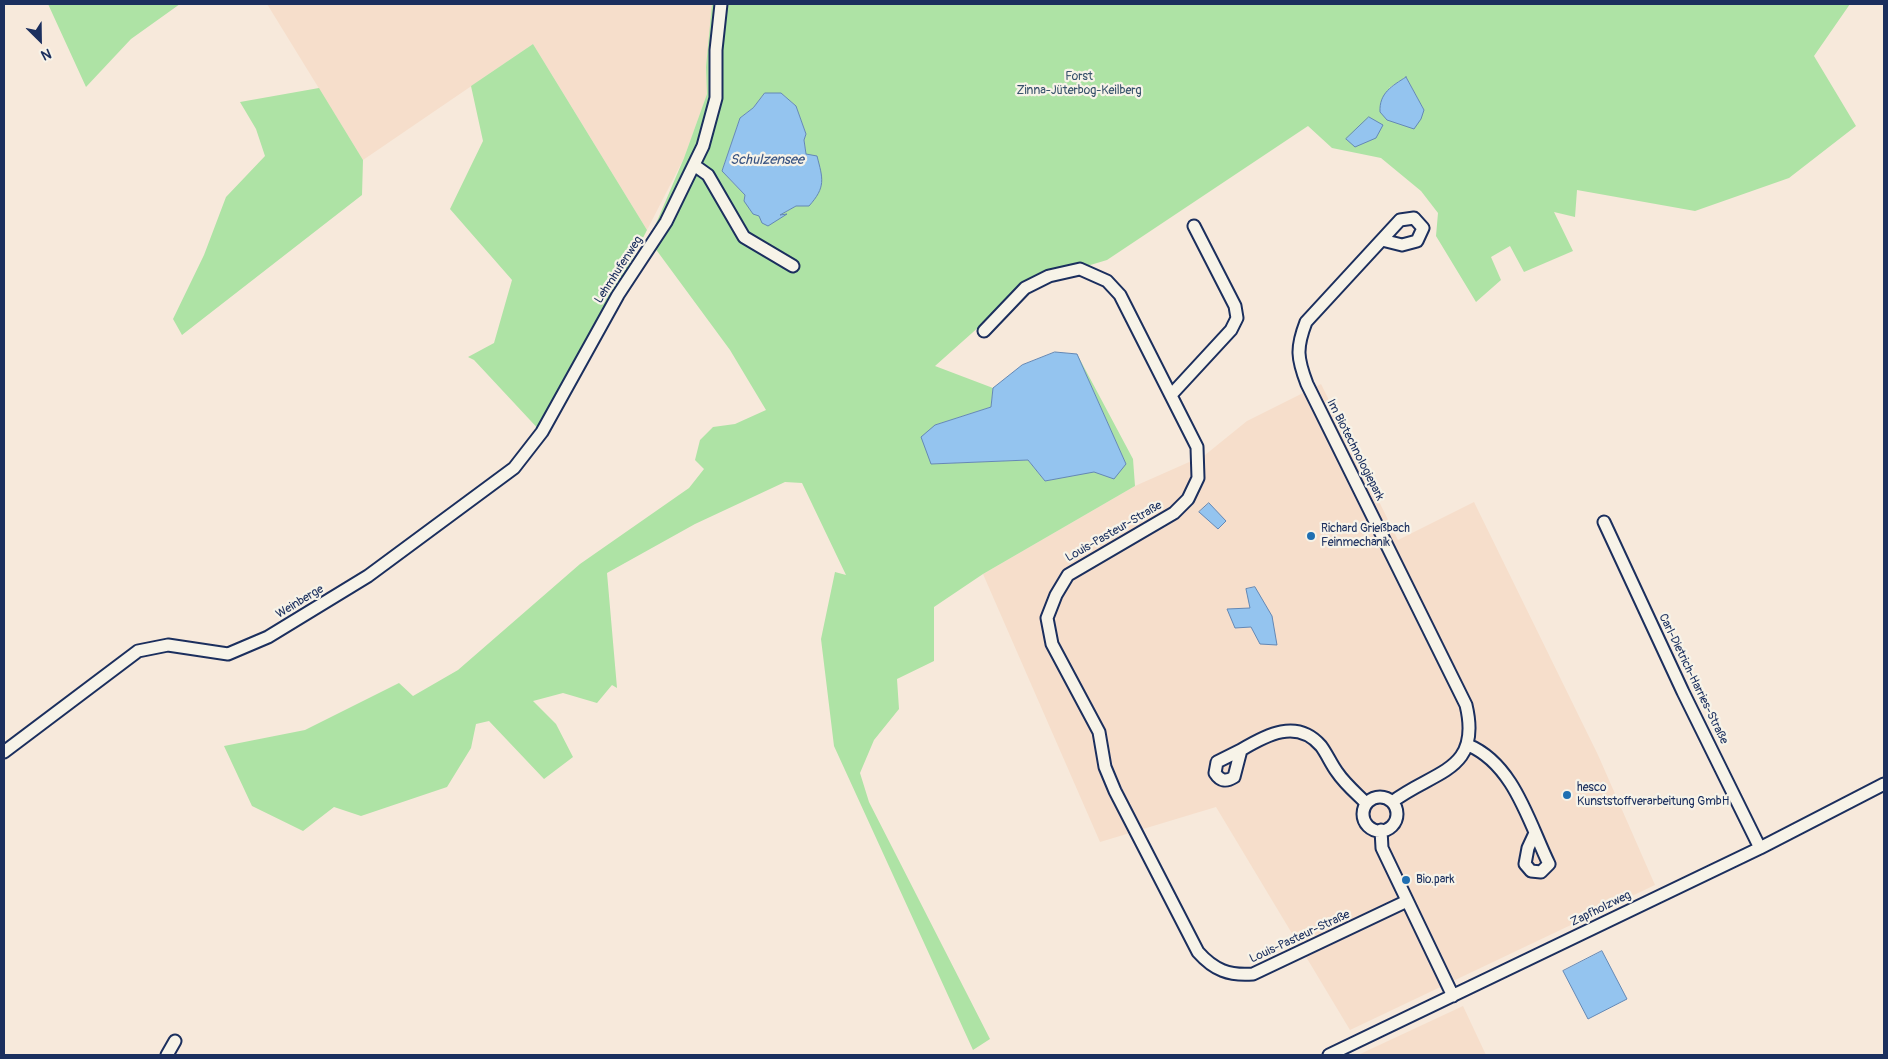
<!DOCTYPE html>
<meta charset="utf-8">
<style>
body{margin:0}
#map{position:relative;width:1888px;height:1059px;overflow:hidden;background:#f7e9db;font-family:Pangolin,sans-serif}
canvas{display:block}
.frame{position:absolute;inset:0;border:5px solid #1b2f5e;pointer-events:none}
.north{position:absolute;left:15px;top:15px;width:50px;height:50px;-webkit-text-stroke:4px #f7f3e8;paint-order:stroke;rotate:157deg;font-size:14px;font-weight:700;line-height:20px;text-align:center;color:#1b2f5e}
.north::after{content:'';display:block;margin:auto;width:18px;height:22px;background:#1b2f5e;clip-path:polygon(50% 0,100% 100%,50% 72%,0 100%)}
</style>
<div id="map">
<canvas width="1888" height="1059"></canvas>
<div class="frame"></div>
<div class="north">N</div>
</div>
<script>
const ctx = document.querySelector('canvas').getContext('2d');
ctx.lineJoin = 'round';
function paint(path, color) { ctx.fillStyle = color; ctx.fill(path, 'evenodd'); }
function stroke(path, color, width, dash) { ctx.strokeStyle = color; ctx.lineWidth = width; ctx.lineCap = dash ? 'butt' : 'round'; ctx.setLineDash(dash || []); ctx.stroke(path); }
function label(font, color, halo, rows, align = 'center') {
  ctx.font = font + ' Pangolin,sans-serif'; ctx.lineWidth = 4.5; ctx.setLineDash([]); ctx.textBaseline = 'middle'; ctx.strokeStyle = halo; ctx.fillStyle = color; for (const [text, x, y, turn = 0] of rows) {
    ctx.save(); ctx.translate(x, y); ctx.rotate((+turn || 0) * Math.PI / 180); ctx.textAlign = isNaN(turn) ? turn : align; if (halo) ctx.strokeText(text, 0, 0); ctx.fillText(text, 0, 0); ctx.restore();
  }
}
paint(new Path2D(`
 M 267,4 L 713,4 L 707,94 L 684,158 L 647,230 L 533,44 L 363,160 Z
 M 1321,384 L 1398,540 L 1474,502 L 1598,755 L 1655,885 L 1350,1030 L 1216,807 L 1100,842 L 983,574 L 1135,486 L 1205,455 L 1247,421 Z
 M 1463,1006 L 1486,1055 L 1358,1055 Z`), '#f6decb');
paint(new Path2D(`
 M 48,4 L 180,4 L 131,39 L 86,87 Z
 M 712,4 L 1850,4 L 1814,56 L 1856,126 L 1789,178 L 1695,211 L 1577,190 L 1575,217 L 1554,212 L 1573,251 L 1524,272 L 1510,246 L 1491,257 L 1501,280 L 1476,302 L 1436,236 L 1438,213 L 1421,191 L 1381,158 L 1332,148 L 1308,126 L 1107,260 L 1027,284 L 935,366 L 993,388 L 991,407 L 935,425 L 931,464 L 1028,460 L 1045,481 L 1126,464 L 1077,354 L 1133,459 L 1135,486 L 983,574 L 934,607 L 934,661 L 897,679 L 899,709 L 874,740 L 860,773 L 869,802 L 990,1039 L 973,1050 L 834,746 L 821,639 L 835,572 L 846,575 L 802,483 L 785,482 L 695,524 L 607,573 L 617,688 L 612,685 L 597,703 L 563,693 L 533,701 L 556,724 L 573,757 L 544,779 L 489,721 L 476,724 L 471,748 L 447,787 L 361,816 L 334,807 L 303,831 L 252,806 L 224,746 L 305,730 L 399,683 L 413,696 L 458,670 L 580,564 L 689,488 L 704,469 L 695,460 L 700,440 L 713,427 L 735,424 L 766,410 L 730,350 L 649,240 L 684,158 L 707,94 L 706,67 ZM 1406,77 L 1424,110 L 1389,88 ZM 765,93 L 781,93 L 796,106 L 806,134 L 804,140 L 806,154 L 796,206 L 778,216 L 744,201 L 745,195 L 722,171 L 740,118 L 753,108 Z
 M 533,44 L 647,230 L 543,434 L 474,360 L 468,357 L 494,343 L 512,280 L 450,209 L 483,141 L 471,86 Z
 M 319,88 L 363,160 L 362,195 L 182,335 L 173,319 L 204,255 L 226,197 L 265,156 L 256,129 L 240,102 Z`), '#aee3a5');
const water = new Path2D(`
 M 1406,77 L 1424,110 L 1421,119 L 1414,129 L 1387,120 L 1380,112 C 1379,93 1392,86 1406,77 Z
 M 765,93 L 781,93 L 796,106 L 806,134 L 804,140 L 806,154 L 817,156 C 823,179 826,187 809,206 L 796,206 L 780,215 L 787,214 L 768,226 L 762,223 L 759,216 L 753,214 L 744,201 L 745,195 L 722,171 L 740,118 L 753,108 Z
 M 1369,117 L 1383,125 L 1376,138 L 1355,147 L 1346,139 Z
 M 1055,352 L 1077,354 L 1126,464 L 1114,479 L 1094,472 L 1045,481 L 1028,460 L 931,464 L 921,437 L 935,425 L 991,407 L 993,388 L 1022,365 Z
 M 1209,503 L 1226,521 L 1218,529 L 1199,512 Z
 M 1255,587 L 1272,616 L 1277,645 L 1260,644 L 1251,627 L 1235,628 L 1227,609 L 1250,608 L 1246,589 Z
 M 1602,951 L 1627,999 L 1588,1019 L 1563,971 Z`);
paint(water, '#94c4ef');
stroke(water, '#6488b5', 1);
const minor = new Path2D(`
 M 694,165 L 708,175 L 744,237 L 793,266
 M 1382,240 L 1402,245 L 1417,241 L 1423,228 L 1414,218 L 1400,220 L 1306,322 C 1296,348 1297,358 1307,384 L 1466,705 C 1482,772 1434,770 1392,802
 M 984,331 L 1025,288 L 1049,276 L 1080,269 L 1107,281 L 1120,295 L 1197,447 L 1198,478 L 1188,499 L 1174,513 L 1068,575 L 1056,595 L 1047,618 L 1052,644 L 1099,732 L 1105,767 L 1115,791 L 1198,952 C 1214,970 1229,976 1253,974 L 1407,901
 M 1171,395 L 1231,330 L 1237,318 L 1235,306 L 1194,226
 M 1604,522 L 1683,692 L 1760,848
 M 1468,745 C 1514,764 1529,823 1549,864 L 1541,872 L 1531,871 L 1525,864 L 1528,848 L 1535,833
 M 1241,750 C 1266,735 1297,718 1321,746 C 1327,754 1331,764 1337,772 C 1345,784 1356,793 1366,803
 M 1241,750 L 1234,777 C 1226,782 1220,781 1215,773 L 1217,762 Z
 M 4,752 L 138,651 L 168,645 L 228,654 L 268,637 L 368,576 L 514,468 L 542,432 L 618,295 L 666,222 L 703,146 L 716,98 L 716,50 L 721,4
 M1363 814a17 17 0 1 1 34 0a17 17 0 1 1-34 0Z
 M 1381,830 L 1382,848 L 1453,996
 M 167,1055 L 175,1041
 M 1329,1055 L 1760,848 L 1884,784`);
stroke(minor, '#1b2f5e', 15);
stroke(minor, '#f7f3e8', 11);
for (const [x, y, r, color] of [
 [1311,536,5,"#1f6fb2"],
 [1567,795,5,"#1f6fb2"],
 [1406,880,5,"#1f6fb2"]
]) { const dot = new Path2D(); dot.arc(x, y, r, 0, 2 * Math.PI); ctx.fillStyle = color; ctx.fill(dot); stroke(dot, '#f7f3e8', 2); }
label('12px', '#38536c', '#f7f3e8', [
 ["Forst",1079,77],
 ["Zinna-Jüterbog-Keilberg",1079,91]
]);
label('12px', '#1b2f5e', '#f7f3e8', [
 ["Lehmhufenweg",619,270,-57],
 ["Im Biotechnologiepark",1355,450,63],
 ["Louis-Pasteur-Straße",1114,532,-30],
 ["Weinberge",300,602,-31],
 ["Carl-Dietrich-Harries-Straße",1693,679,64],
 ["Zapfholzweg",1601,909,-26],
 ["Louis-Pasteur-Straße",1300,937,-25]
]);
label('12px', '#1b2f5e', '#f7f3e8', [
 ["Richard Grießbach",1321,529],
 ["Feinmechanik",1321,543],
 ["hesco",1577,788],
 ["Kunststoffverarbeitung GmbH",1577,802],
 ["Bio.park",1416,880]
], 'left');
label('italic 14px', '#395482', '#f7f3e8', [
 ["Schulzensee",767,160]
]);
</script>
